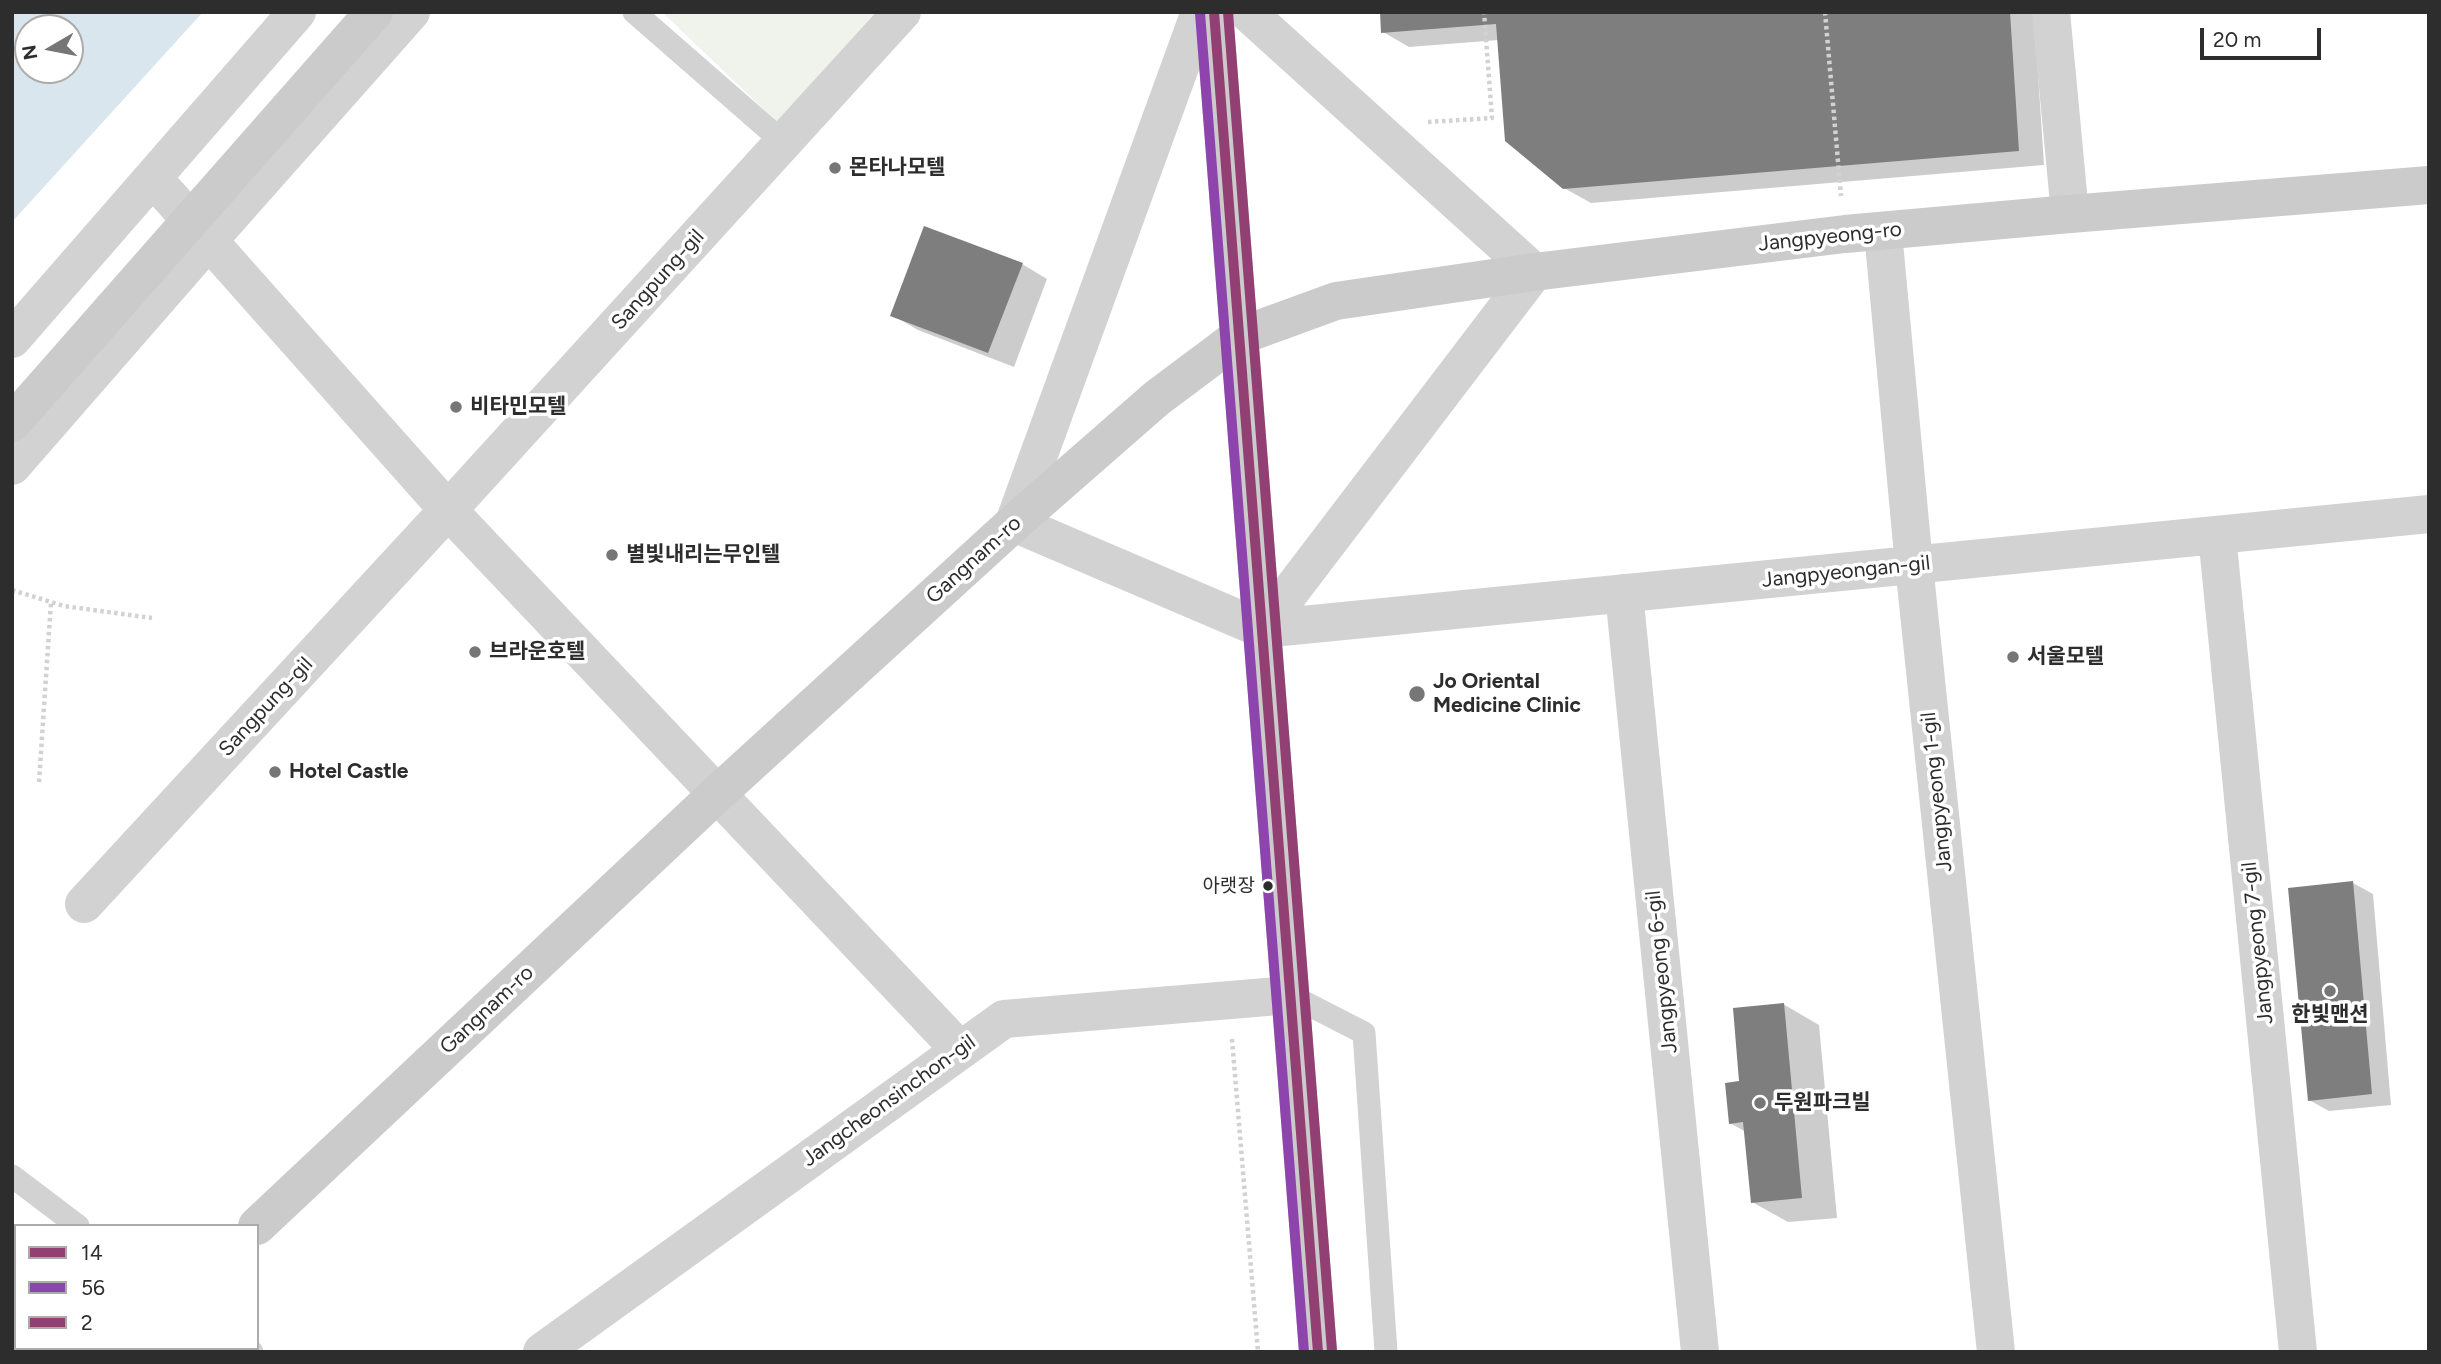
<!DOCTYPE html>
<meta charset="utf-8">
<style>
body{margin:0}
#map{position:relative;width:2441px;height:1364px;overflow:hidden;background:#fff;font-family:Figtree,sans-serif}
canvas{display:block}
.frame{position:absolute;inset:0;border:14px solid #2d2d2d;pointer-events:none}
.legend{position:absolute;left:14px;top:1224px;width:245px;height:126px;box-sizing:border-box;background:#fff;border:2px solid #ababab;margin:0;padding:9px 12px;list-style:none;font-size:21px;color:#2d2d2d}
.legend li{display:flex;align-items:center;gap:14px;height:35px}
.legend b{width:35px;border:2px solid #ababab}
.north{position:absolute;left:14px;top:14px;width:70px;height:70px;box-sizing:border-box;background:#fff;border:2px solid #ababab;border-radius:50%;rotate:260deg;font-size:19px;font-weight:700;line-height:28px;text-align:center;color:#2d2d2d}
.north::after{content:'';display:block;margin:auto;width:24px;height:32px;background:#767676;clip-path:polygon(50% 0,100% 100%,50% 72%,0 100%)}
.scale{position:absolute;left:2200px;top:28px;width:121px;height:32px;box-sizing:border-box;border:4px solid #2d2d2d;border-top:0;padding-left:9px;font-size:21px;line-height:24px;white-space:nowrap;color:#2d2d2d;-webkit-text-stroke:5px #fff;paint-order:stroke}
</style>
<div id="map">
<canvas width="2441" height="1364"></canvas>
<div class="frame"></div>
<ul class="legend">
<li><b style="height:9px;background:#923f73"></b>14</li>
<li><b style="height:9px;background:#8e44ad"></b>56</li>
<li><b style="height:9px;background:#923f73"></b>2</li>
</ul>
<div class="north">N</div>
<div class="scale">20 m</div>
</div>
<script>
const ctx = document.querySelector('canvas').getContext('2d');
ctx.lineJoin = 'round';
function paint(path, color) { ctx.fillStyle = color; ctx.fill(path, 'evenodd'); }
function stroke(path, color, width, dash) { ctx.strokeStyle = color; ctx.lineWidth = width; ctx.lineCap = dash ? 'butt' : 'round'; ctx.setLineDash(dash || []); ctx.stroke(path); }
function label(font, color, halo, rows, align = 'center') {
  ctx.font = font + ' Figtree,"Noto Sans KR",sans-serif'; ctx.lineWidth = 7; ctx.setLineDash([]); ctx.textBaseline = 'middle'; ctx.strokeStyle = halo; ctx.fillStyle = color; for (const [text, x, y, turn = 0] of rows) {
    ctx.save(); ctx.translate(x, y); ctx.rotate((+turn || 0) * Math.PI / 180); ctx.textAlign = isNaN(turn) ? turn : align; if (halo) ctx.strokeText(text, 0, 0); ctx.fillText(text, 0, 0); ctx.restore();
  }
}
paint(new Path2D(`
 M 662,12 L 886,12 L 780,125 Z`), '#f0f3ec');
paint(new Path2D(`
 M 12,12 L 203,12 L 12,222 ZM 28,28 L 70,28 L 70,70 L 28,70 Z`), '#dae6ee');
paint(new Path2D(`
 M 1382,12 L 2034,12 L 2044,165 L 1591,203 L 1564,188 L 1499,40 L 1409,47 L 1383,32 Z
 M 1022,264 L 1047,279 L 1014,367 L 918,330 L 892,315 Z
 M 2353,883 L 2373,894 L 2391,1105 L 2329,1111 L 2309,1100 Z
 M 1783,1004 L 1819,1025 L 1837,1218 L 1788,1222 L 1752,1202 L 1746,1132 L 1730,1123 L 1741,1083 Z`), '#0003');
paint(new Path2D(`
 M 1380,12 L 2010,12 L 2019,151 L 1563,189 L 1505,141 L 1496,24 L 1381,33 Z
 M 924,226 L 1023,263 L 988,353 L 890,316 Z
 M 2353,881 L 2372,1094 L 2308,1101 L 2288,888 Z
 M 1784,1003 L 1802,1198 L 1751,1203 L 1743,1122 L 1729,1124 L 1725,1083 L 1739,1081 L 1733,1008 Z`), '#7e7e7e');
stroke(new Path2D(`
 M 1825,12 L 1841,196
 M 1428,122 L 1492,118 L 1484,12
 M 12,590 L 64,606 L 152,618
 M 39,782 L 51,602
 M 1232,1039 L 1258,1352`), '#d2d2d2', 4.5, [3.5, 3.5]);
stroke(new Path2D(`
 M 634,12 L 783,142
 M 1290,995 L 1364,1033 L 1386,1352
 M 12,1176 L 78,1226
 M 247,1348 L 252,1352
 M 50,1352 L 53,1348`), '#d2d2d2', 23);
stroke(new Path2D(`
 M 1200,12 L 1014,523 L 1262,629 L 2429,514
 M 1247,12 L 1534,272 L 1262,629
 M 2051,12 L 2070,214
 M 153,178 L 448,510 L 960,1050
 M 1883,232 L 1914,565 L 1996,1352
 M 12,339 L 297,12
 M 12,466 L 209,240 L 411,12
 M 2217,535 L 2298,1352
 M 1624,593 L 1700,1352
 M 84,904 L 448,510 L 902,12
 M 542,1352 L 1004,1019 L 1290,995`), '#d2d2d2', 38);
stroke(new Path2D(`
 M 1214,12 L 1318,1352
 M 257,1226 L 717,794 L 1014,523 L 1157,398 L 1240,336 L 1336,301 L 1534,272 L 1845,234 L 2070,214 L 2429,185
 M 131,1352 L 135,1348`), '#cbcbcb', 38);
stroke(new Path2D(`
 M 12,423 L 374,12`), '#cbcbcb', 38);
stroke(new Path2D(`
 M 1214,12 L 1318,1352`), '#923f73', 10);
stroke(new Path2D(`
 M 1200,13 L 1304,1352`), '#8e44ad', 10);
stroke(new Path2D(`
 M 1228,12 L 1332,1351`), '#923f73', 10);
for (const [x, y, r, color] of [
 [835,168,7,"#767676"],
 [456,407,7,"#767676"],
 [612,555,7,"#767676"],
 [475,652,7,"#767676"],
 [2013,657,7,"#767676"],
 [1417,694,9,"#767676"],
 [275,772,7,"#767676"],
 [1268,886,6,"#2d2d2d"],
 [2330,991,7,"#767676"],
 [1760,1103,7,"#767676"]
]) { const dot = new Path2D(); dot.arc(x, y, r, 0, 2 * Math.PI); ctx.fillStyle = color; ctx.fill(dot); stroke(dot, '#fff', 2.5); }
label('19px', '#2d2d2d', '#fff', [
 ["아랫장",1255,886]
], 'right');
label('bold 21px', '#2d2d2d', '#fff', [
 ["몬타나모텔",849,168],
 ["비타민모텔",470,407],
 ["별빛내리는무인텔",626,555],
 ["브라운호텔",489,652],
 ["서울모텔",2027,657],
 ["Jo Oriental",1433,682],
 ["Medicine Clinic",1433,706],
 ["Hotel Castle",289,772],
 ["한빛맨션",2330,1015,"center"],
 ["두원파크빌",1774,1103]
], 'left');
label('21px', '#2d2d2d', '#fff', [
 ["Jangpyeong-ro",1830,237,-6],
 ["Sangpung-gil",658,280,-48],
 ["Gangnam-ro",974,560,-42],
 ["Jangpyeongan-gil",1846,572,-6],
 ["Sangpung-gil",266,707,-47],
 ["Jangpyeong 1-gil",1937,792,-96],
 ["Jangpyeong 7-gil",2258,943,-96],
 ["Jangpyeong 6-gil",1662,972,-96],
 ["Gangnam-ro",487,1010,-43],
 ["Jangcheonsinchon-gil",889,1101,-36]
]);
</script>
